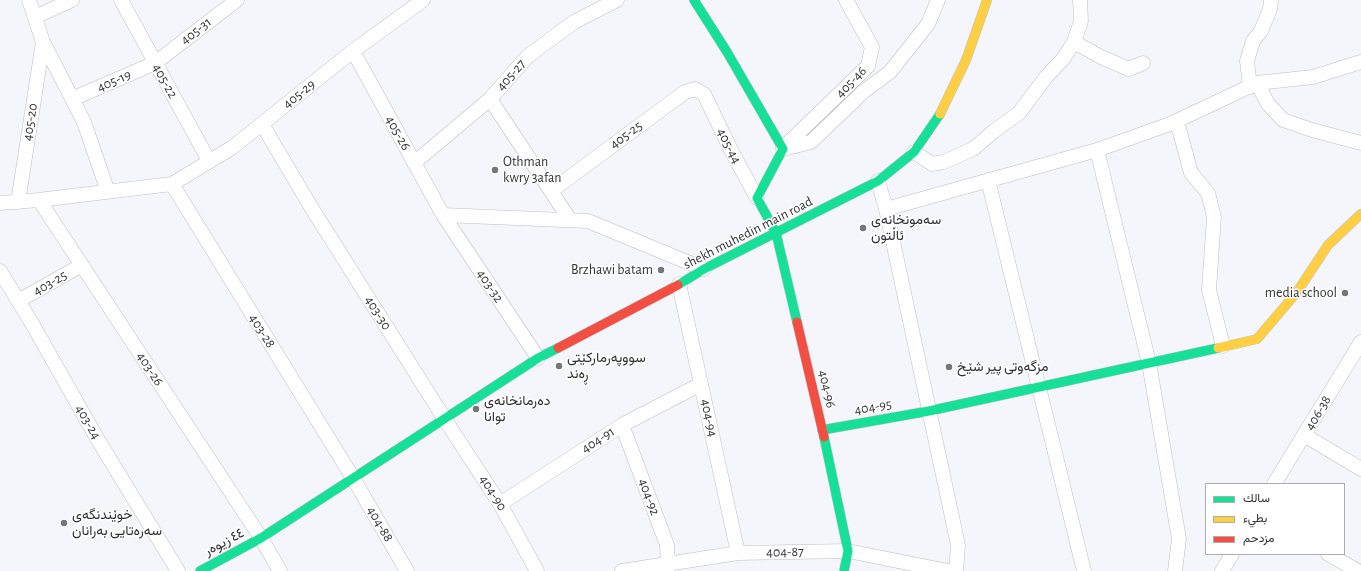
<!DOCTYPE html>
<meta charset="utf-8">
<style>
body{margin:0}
#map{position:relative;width:1361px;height:571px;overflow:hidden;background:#f5f6fb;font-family:"Alegreya Sans",Vazirmatn,sans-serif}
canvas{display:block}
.legend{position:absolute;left:1205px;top:483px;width:140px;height:72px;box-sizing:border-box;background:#fff;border:1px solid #acadae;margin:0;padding:5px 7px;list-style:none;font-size:12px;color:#303135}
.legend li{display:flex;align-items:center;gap:8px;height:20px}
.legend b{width:20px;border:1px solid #acadae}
</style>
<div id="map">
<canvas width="1361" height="571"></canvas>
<ul class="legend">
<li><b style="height:5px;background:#16e098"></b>سالك</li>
<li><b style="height:5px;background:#ffcf43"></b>بطيء</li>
<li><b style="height:5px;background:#f24e42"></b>مزدحم</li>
</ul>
</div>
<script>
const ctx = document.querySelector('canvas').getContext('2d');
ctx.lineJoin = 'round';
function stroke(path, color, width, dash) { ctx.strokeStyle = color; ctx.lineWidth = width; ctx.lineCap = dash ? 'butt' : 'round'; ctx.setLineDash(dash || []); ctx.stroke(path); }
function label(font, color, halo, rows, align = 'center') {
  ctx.font = font + ' "Alegreya Sans",Vazirmatn,sans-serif'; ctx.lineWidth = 3; ctx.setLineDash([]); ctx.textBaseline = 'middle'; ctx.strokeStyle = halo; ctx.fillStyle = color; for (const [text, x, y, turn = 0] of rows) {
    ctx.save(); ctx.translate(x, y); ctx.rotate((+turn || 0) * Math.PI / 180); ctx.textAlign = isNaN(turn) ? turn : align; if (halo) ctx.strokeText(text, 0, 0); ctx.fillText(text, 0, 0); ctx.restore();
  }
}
const street = new Path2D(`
 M 29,0 L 43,42 L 84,122 L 108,192
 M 121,0 L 209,161
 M 35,17 L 72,0
 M 1074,42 L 1101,57 L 1129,69 L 1143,63
 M 353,51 L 443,215 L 538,358
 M 1257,83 L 1268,104 L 1283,120 L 1312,130 L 1361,143
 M 1250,87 L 1247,61 L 1253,41 L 1261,31 L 1270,9 L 1271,0
 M 72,99 L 155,63 L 237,0
 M 490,99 L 570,220
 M 1177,121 L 1191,173 L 1208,193 L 1214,217 L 1209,290 L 1223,346
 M 262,124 L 311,207 L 444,418 L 500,504 L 537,571
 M 783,148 L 868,66 L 872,47 L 846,0
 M 783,149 L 811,142 L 863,92 L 890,72 L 928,24 L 938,0
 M 1097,150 L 1149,363 L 1179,539 L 1175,571
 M 914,152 L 932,164 L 944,162 L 973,149 L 994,131 L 1019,113 L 1046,77 L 1063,59 L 1074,42 L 1081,21 L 1080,0
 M 414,163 L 490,99 L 528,56 L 574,22 L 617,0
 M 988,180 L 1084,571
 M 878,181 L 886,209 L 958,545 L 956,571
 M 172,184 L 353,478 L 407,571
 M 551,191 L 685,92 L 695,89 L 704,94 L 732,152 L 757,198
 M 39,200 L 261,538 L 280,571
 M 18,202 L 43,42
 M 0,203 L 39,200 L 172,184 L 233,147 L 353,51 L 423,0
 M 886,209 L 1097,150 L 1170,124 L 1257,83 L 1313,77 L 1361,62
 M 443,215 L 588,221 L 704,269
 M 0,271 L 30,320 L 98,440 L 178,571
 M 679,284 L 738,553
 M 18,301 L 82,265
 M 622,425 L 667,545 L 668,564 L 667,571
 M 1304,435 L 1361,469
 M 1274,484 L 1361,342
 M 500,504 L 622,425 L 701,384
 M 1328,554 L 1358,571
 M 622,571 L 738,553 L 848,551 L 948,571
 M 1222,571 L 1232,554`);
const fast = new Path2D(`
 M 694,0 L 727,52 L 783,149 L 757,198 L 776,233 L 797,322
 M 678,285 L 704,269 L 878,181 L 914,152 L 940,114
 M 822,430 L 929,411 L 1218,348
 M 824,437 L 848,551 L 844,571
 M 200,571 L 261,538 L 538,358 L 558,348`);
const slow = new Path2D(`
 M 940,114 L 966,60 L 987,0
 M 1218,348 L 1257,339 L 1297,292 L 1328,245 L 1361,214`);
const jam = new Path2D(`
 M 797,322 L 824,437
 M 558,348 L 678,285`);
stroke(street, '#bdbec2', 15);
stroke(fast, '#bdbec2', 10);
stroke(slow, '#bdbec2', 10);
stroke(jam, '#bdbec2', 10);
stroke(street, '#fefefe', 14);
stroke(fast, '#16e098', 9);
stroke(slow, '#ffcf43', 9);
stroke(jam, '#f24e42', 9);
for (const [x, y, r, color] of [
 [495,170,4,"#75767a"],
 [863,228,4,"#75767a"],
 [661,270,4,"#75767a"],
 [1345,293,4,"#75767a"],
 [559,366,4,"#75767a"],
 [949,367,4,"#75767a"],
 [476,409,4,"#75767a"],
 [64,523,4,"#75767a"]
]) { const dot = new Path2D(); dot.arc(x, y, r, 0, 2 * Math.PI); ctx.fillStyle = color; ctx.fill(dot); stroke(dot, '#fff', 1.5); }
label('14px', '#303135', '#fff', [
 ["405-31",196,31,-38],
 ["405-27",511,75,-49],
 ["405-19",114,81,-24],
 ["405-22",165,81,61],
 ["405-46",851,82,-46],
 ["405-29",299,94,-39],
 ["405-20",30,122,-81],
 ["405-26",398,133,61],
 ["405-25",626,135,-37],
 ["405-44",729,146,63],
 ["shekh muhedin main road",748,233,-27],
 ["403-25",50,283,-30],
 ["403-32",490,286,56],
 ["403-30",378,313,58],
 ["403-28",262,331,58],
 ["403-26",150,369,57],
 ["404-96",827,389,77],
 ["404-95",873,407,-10],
 ["406-38",1318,413,-59],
 ["404-94",709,418,78],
 ["403-24",88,422,60],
 ["404-91",598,440,-33],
 ["404-90",493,493,58],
 ["404-92",649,497,70],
 ["404-88",380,524,60],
 ["٤٤ زیوەر",224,542,-28],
 ["404-87",785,552,-1]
]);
label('14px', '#303135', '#fff', [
 ["Othman",503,162],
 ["kwry 3afan",503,178],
 ["سەمونخانەی",871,220],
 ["ئاڵتون",871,236],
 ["Brzhawi batam",653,270,"right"],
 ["media school",1337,293,"right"],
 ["سووپەرمارکێتی",567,358],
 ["ڕەند",567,374],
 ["مزگەوتی پیر شێخ",957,367],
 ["دەرمانخانەی",484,401],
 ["توانا",484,417],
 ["خوێندنگەی",72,515],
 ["سەرەتایی بەرانان",72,531]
], 'left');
</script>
